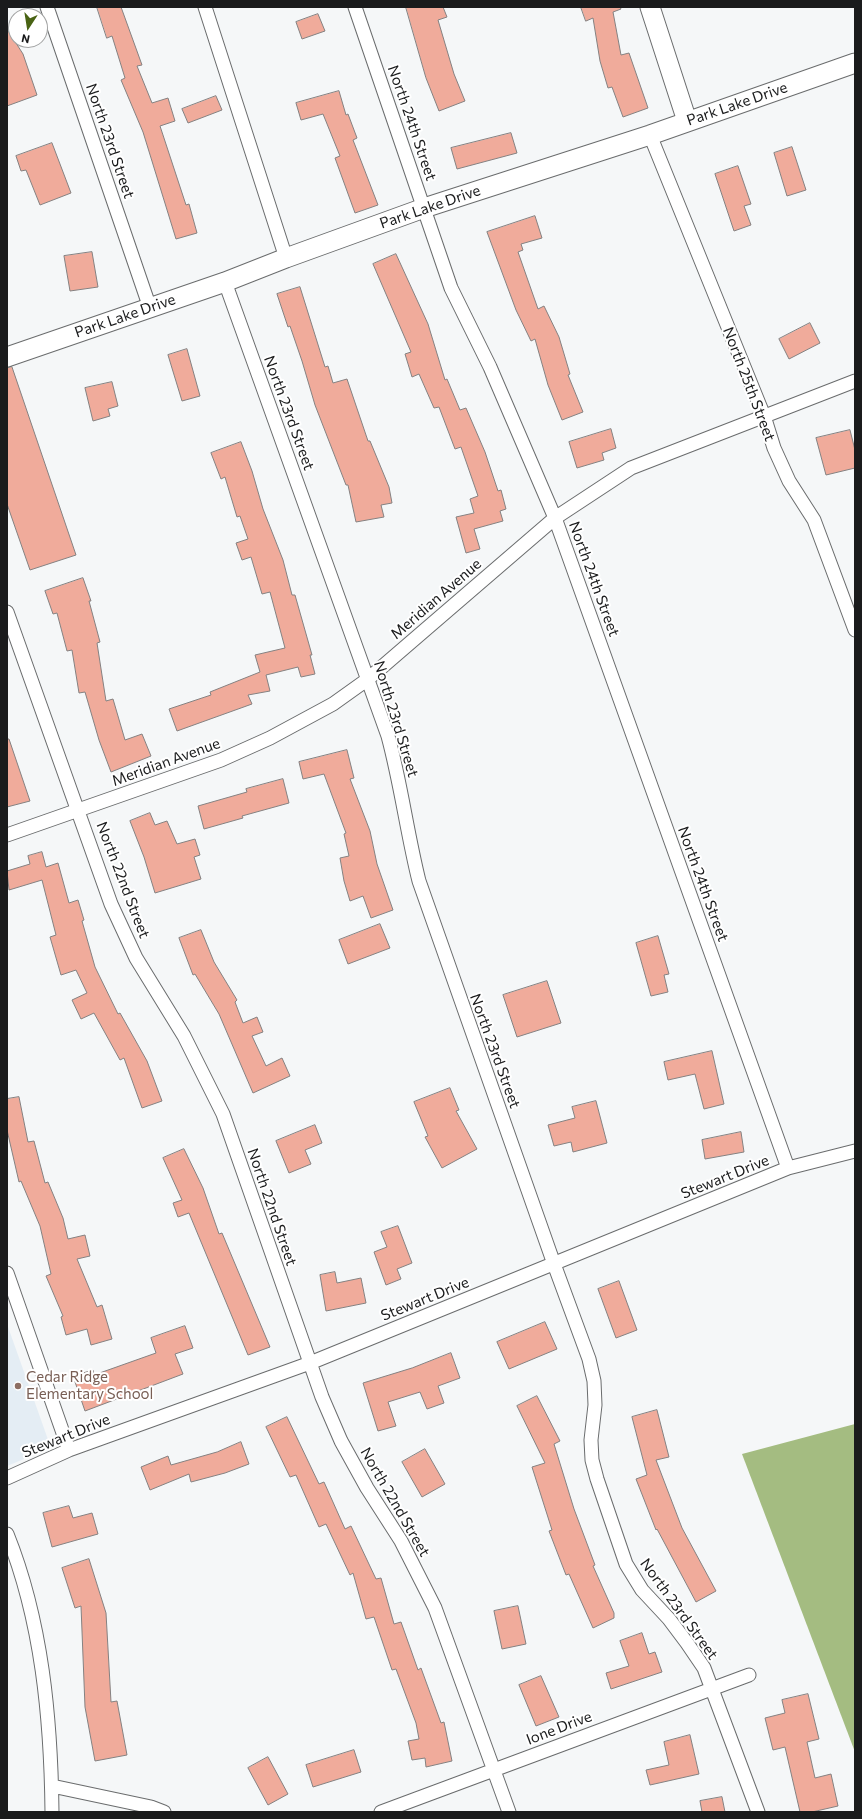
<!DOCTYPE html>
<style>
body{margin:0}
#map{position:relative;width:862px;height:1819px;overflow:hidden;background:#f5f7f8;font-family:Commissioner,sans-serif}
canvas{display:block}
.frame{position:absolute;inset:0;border:8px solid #1a1b1c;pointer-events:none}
.north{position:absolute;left:8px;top:8px;width:40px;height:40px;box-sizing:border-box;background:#fff;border:1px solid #a3a4a4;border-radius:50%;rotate:192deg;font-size:11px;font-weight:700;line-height:16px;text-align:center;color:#1a1b1c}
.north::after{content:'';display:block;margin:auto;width:14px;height:18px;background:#496314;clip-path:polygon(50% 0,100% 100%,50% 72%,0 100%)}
</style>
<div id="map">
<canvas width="862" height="1819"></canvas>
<div class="frame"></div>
<div class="north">N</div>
</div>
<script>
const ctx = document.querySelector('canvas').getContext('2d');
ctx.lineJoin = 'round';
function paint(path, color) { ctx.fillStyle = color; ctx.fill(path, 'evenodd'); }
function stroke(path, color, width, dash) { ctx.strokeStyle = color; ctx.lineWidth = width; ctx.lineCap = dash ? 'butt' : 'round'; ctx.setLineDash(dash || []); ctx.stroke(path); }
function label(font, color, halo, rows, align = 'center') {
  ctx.font = font + ' Commissioner,sans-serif'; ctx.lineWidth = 4; ctx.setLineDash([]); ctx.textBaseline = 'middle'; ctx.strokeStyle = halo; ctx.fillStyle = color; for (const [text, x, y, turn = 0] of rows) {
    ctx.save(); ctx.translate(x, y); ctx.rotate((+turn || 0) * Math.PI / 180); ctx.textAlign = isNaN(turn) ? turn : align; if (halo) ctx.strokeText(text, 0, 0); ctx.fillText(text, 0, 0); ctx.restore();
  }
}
paint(new Path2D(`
 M 7,1324 L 51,1448 L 7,1466 Z`), '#e4edf4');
paint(new Path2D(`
 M 855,1424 L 855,1752 L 742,1454 Z`), '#a4bc81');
const building = new Path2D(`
 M 97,7 L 121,7 L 142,65 L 137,66 L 152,103 L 168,98 L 175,121 L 160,126 L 186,205 L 189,204 L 197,233 L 176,239 L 143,132 L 121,80 L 125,78 L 112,36 L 107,38 Z
 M 406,7 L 443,7 L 447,17 L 438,20 L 454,74 L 465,101 L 439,111 L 426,78 Z
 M 581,7 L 620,7 L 621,9 L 613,12 L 621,55 L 629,53 L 648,108 L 623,117 L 612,87 L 608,88 L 600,61 L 593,18 L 586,21 Z
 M 318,14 L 325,31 L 302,39 L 296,22 Z
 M 7,29 L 23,54 L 37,95 L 7,106 Z
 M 339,91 L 346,115 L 348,114 L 357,138 L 353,140 L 378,205 L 355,213 L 335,158 L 340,156 L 323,114 L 301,120 L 296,103 Z
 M 216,96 L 222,110 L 188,123 L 182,109 Z
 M 511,133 L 517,153 L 457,169 L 451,148 Z
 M 52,143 L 71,193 L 40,205 L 26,170 L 21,171 L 16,156 Z
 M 792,147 L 806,190 L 787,196 L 774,153 Z
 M 738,166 L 751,204 L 744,206 L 751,225 L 734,231 L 715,174 Z
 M 535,216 L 542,238 L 521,244 L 523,250 L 518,252 L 538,309 L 544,306 L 559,337 L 570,374 L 568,375 L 583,412 L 562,420 L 548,385 L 535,339 L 531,341 L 516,310 L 487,232 Z
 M 92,252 L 98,287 L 70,291 L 64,256 Z
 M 396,254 L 428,324 L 445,380 L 447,379 L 460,410 L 466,408 L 485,452 L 498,491 L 501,490 L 506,509 L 500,511 L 503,521 L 474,529 L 480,549 L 466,553 L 456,517 L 474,513 L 470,499 L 478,496 L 461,447 L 455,449 L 439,407 L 434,408 L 419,374 L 412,377 L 405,354 L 411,352 L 373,264 Z
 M 300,287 L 325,367 L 328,366 L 333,383 L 347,379 L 368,441 L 370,441 L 389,487 L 392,503 L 381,505 L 384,517 L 356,522 L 348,485 L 346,485 L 315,405 L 302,361 L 290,326 L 288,327 L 277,294 Z
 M 810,323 L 820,343 L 789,359 L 779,339 Z
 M 187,349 L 200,396 L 182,401 L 168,355 Z
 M 12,367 L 76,555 L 30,570 L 7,504 L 7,368 Z
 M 112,382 L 118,406 L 108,409 L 110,416 L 93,421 L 85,388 Z
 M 611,429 L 616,448 L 602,453 L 604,460 L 577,468 L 569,442 Z
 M 850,430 L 855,450 L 855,468 L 826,475 L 816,438 Z
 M 241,442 L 252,471 L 263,509 L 283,560 L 292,595 L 295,595 L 312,655 L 310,655 L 315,674 L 301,677 L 298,667 L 266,675 L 270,691 L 248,695 L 252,704 L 177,731 L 169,709 L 211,695 L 210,692 L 260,672 L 255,655 L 285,648 L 270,592 L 262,594 L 251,557 L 242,560 L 236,543 L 248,539 L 240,516 L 237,517 L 225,477 L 221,479 L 211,453 Z
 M 83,578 L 91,601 L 89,601 L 100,642 L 97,643 L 106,701 L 113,699 L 125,740 L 142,734 L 151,756 L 111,772 L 99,740 L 85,692 L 79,693 L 72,650 L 67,651 L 57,613 L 53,614 L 45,591 Z
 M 7,739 L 9,739 L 30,801 L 7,807 Z
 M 347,750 L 354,778 L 350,779 L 370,831 L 377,864 L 393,910 L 371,918 L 363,896 L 350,901 L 344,881 L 340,858 L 349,856 L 344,834 L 346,833 L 324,774 L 303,779 L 299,762 Z
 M 283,779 L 289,803 L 242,816 L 243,818 L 204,829 L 198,806 L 247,792 L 246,789 Z
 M 150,813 L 155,825 L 167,821 L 177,844 L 195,839 L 200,855 L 194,857 L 201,879 L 155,893 L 144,857 L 130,821 Z
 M 42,852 L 46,867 L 58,863 L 69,903 L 78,900 L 84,920 L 82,921 L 95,967 L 118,1014 L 120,1013 L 147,1061 L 162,1101 L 142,1108 L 124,1058 L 120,1060 L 94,1013 L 81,1019 L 72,1000 L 87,993 L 76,970 L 61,975 L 50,937 L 56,935 L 42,880 L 9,890 L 7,871 L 30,864 L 28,856 Z
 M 380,924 L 390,948 L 348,964 L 339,940 Z
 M 201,930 L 214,962 L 237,1000 L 235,1002 L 243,1023 L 257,1017 L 263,1032 L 252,1036 L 266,1066 L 282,1058 L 290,1076 L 253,1093 L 219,1014 L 195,974 L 193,975 L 179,938 Z
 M 658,936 L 669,974 L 664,975 L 668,992 L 651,996 L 636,943 Z
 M 547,981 L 561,1023 L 517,1037 L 503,995 Z
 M 712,1051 L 724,1104 L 704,1109 L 695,1074 L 668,1080 L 664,1062 Z
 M 450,1088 L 459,1110 L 456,1111 L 477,1149 L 442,1168 L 425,1137 L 428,1136 L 414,1102 Z
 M 19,1097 L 28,1142 L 34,1141 L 45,1183 L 48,1182 L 63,1218 L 68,1239 L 85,1235 L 90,1256 L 77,1259 L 97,1307 L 102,1305 L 112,1339 L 91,1345 L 87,1329 L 66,1335 L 61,1317 L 63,1316 L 46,1276 L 51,1274 L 40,1226 L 21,1181 L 19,1182 L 7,1130 L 7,1099 Z
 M 596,1101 L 607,1143 L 573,1152 L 571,1142 L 554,1146 L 548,1125 L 575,1118 L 572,1107 Z
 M 315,1125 L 322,1143 L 305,1150 L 311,1164 L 289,1173 L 276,1141 Z
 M 741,1132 L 744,1152 L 705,1159 L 702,1140 Z
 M 184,1149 L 203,1188 L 219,1234 L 222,1233 L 270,1347 L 248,1355 L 189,1213 L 178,1217 L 173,1203 L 182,1200 L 163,1158 Z
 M 398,1226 L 412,1263 L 397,1269 L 401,1279 L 386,1285 L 374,1252 L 387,1247 L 381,1232 Z
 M 335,1272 L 337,1283 L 361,1278 L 366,1303 L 326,1311 L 320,1275 Z
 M 619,1281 L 637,1330 L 616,1338 L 598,1289 Z
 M 545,1322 L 557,1349 L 509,1369 L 497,1342 Z
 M 185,1326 L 193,1348 L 175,1354 L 183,1374 L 85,1411 L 73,1376 L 93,1370 L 94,1375 L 156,1353 L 151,1338 Z
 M 451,1353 L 460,1378 L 438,1386 L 444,1403 L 427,1409 L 420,1392 L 388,1402 L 396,1426 L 378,1431 L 363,1383 L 412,1368 Z
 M 537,1396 L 560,1441 L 554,1444 L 574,1509 L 595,1565 L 593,1566 L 614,1613 L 614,1618 L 593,1628 L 569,1574 L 566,1575 L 549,1531 L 552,1530 L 532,1467 L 545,1463 L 517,1406 Z
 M 657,1410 L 669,1457 L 656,1460 L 682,1528 L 716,1591 L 696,1602 L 657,1529 L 656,1530 L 636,1479 L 647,1475 L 632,1417 Z
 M 287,1417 L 319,1484 L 324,1482 L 345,1529 L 351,1526 L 376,1579 L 381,1578 L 394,1624 L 401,1622 L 418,1670 L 421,1668 L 441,1723 L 444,1722 L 452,1761 L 426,1767 L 425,1758 L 412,1760 L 408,1741 L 419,1739 L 416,1723 L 396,1669 L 392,1670 L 374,1617 L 366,1619 L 353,1573 L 350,1575 L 326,1524 L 319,1527 L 296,1475 L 290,1477 L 266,1427 Z
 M 241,1442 L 249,1464 L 225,1473 L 191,1482 L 189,1474 L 150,1490 L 141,1467 L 168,1456 L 171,1465 L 217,1452 Z
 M 425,1449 L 445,1484 L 422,1497 L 402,1462 Z
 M 69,1506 L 73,1518 L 92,1513 L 98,1534 L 52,1547 L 43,1513 Z
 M 89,1559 L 106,1613 L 111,1702 L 117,1701 L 127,1755 L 95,1761 L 85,1707 L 81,1606 L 75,1608 L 62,1568 Z
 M 518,1606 L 526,1644 L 502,1649 L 494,1611 Z
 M 642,1633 L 649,1654 L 655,1652 L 662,1672 L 611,1689 L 606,1673 L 629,1666 L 620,1641 Z
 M 541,1676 L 559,1717 L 536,1726 L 519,1685 Z
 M 808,1694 L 819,1739 L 807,1742 L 815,1778 L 831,1774 L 838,1806 L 812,1812 L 800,1812 L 785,1747 L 773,1750 L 765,1718 L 785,1713 L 782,1700 Z
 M 690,1735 L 699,1774 L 650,1785 L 646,1770 L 669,1765 L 664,1742 Z
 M 354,1750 L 361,1772 L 313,1787 L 306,1765 Z
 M 268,1757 L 288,1794 L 268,1805 L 248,1768 Z
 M 722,1797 L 725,1812 L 702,1812 L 700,1801 Z`);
paint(building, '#f0ab9b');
stroke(building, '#848181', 1);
const street = new Path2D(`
 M 47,7 L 150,308
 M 205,7 L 286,258
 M 355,7 L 451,288 L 490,367 L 555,518 L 788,1168
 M 650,135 L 764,416 L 774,448 L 789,481 L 814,520 L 855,630
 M 225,282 L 388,736 C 401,784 407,833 419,881 L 554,1264 L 589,1359 L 594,1381 L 595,1405 L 591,1440 L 592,1460 L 597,1479 L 626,1564 L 642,1590 L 669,1619 L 687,1643 L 704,1668 L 758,1812
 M 7,612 L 111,904 L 136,958 L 184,1036 L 223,1114 L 322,1397 L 341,1441 L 367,1488 L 401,1541 L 435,1608 L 509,1812
 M 7,835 L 221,760 L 270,738 L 333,704 L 368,679 L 555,518 L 631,468 L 855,381
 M 7,1273 L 69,1450
 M 7,1478 L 69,1450 L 310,1363 L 788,1168 L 855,1151
 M 7,1534 C 42,1621 51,1719 52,1812
 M 52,1786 L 151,1807 L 164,1812
 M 381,1812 L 749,1675`);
const secondary = new Path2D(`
 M 650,7 L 687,121
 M 7,357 L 225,282 L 286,258 L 424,208 L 650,135 L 855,63`);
stroke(street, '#6a6c6d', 15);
stroke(secondary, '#6a6c6d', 21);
stroke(street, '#fff', 13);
stroke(secondary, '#fff', 19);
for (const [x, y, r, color] of [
 [18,1386,4,"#8d6e63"]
]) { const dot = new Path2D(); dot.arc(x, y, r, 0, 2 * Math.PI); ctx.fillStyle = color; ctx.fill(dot); stroke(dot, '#fff', 1.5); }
label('15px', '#1a1b1c', '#fff', [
 ["Park Lake Drive",737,104,-19],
 ["North 24th Street",412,123,71],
 ["North 23rd Street",110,141,71],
 ["Park Lake Drive",430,207,-19],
 ["Park Lake Drive",125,316,-19],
 ["North 25th Street",749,384,69],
 ["North 23rd Street",289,413,70],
 ["North 24th Street",594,579,70],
 ["Meridian Avenue",436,599,-41],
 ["North 23rd Street",396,719,73],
 ["Meridian Avenue",166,762,-20],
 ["North 22nd Street",123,880,69],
 ["North 24th Street",703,884,70],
 ["North 23rd Street",495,1051,70],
 ["Stewart Drive",725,1177,-22],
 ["North 22nd Street",272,1207,71],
 ["Stewart Drive",425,1299,-22],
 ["Stewart Drive",66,1436,-22],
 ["North 22nd Street",395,1502,60],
 ["North 23rd Street",679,1609,54],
 ["Ione Drive",559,1728,-21]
]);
label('15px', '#785e54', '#fff', [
 ["Cedar Ridge",26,1377],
 ["Elementary School",26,1394]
], 'left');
</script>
